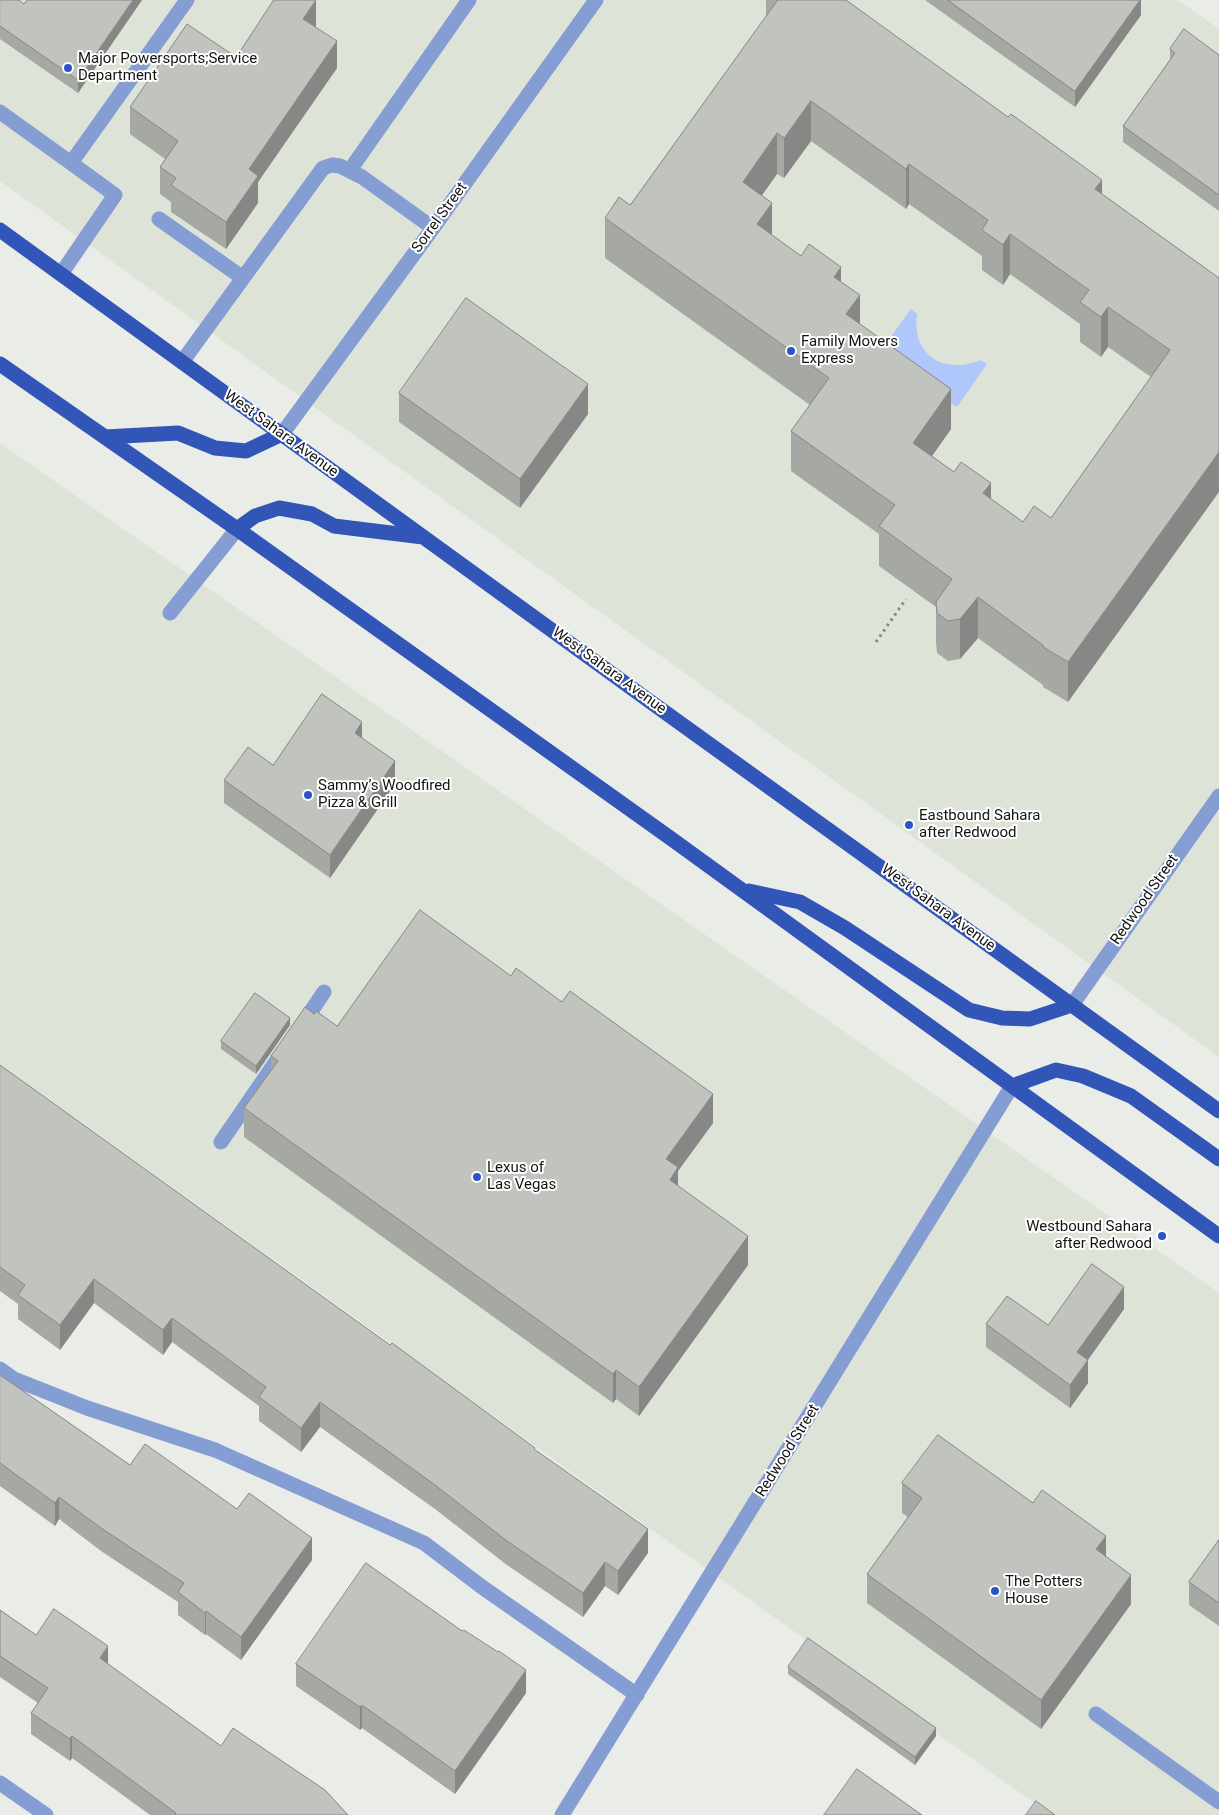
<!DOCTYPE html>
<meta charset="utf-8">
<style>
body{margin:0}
canvas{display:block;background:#eaece8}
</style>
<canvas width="1219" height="1815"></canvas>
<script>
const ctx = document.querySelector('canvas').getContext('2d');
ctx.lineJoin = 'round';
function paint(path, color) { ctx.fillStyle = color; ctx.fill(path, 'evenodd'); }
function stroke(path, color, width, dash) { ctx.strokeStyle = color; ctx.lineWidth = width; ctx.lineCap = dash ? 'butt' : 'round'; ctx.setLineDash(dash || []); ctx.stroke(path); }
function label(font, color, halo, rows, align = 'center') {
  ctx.font = font + ' Roboto,sans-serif'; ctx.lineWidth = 4; ctx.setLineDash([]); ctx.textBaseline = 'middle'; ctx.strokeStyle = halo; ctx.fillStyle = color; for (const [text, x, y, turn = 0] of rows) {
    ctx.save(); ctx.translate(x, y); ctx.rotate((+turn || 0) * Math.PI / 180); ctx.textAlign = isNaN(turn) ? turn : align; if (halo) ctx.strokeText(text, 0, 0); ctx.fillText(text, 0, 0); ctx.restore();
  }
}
paint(new Path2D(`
 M 0,0 L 1178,0 L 1219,29 L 1219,1057 L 0,181 Z
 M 0,443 L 1219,1293 L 1219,1815 L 1051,1815 L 0,1064 Z`), '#dee3d8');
paint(new Path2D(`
 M 911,309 L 917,314 C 911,356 945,375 981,360 L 987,364 L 957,407 L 879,353 Z`), '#afc7fa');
stroke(new Path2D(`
 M 876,642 L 906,599`), '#858683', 3, [2.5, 4]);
stroke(new Path2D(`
 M 0,112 L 71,163
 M 350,170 L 469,0
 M 159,219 L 243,278
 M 61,274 L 115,195 L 71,163 L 187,0
 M 182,362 L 323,168 L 332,165 L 340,166 L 362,177 L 433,228
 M 282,434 L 433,228 L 596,0
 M 170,613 L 237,529
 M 1072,1005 L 1219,796
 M 300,1028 L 324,992
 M 221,1142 L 282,1053
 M 0,1369 L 14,1379 L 87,1408 L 215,1450 L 424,1543 L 482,1587 L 637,1695
 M 1096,1714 L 1219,1802
 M 0,1783 L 46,1815
 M 562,1815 L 1012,1086`), '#849dd3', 15);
stroke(new Path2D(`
 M 0,230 L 648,700 L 1219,1111
 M 0,364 L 237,529 L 673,840 L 1219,1236
 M 105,437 L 178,433 L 215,448 L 246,451 L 282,434
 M 237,529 L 255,516 L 279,508 L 312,514 L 334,526 L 423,537
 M 749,891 L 800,902 L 845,928 L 969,1010 L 1002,1018 L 1030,1019 L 1072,1005
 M 1012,1086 L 1056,1070 L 1083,1076 L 1131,1096 L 1219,1159`), '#3156b7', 15);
paint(new Path2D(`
 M 0,0 L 24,4 L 27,0 L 142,0 L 78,93 L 0,39 Z
 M 766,0 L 846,0 L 1102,194 L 1219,278 L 1068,702 L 1043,687 L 1043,685 L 978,638 L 960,659 L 948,661 L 937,653 L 936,642 L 936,607 L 879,566 L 879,534 L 791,471 L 791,431 L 810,405 L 605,258 L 605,218 L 630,205 L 766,17 ZM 811,141 L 906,209 L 909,204 L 982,256 L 982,270 L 1003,285 L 1010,274 L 1080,324 L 1080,342 L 1101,357 L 1108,347 L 1151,377 L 1051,518 L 1023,522 L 932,456 L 951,429 L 860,324 L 841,282 L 801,256 L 772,235 L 762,195 L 777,174 L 784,178 Z
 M 925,0 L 1141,0 L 1141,15 L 1075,107 Z
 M 316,27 L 337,68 L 258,182 L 258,203 L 226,249 L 171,212 L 171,202 L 160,194 L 160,167 L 165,159 L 130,134 L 130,107 L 236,57 Z
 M 1170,49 L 1219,55 L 1219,211 L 1123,142 L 1123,126 L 1170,60 Z
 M 399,393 L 588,414 L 520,508 L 399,422 Z
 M 362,738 L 395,784 L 330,878 L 224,803 L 224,780 Z
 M 314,1014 L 337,1026 L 713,1123 L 678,1171 L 678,1186 L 748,1265 L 639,1416 L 616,1399 L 613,1403 L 244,1137 L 244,1108 L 271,1069 L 271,1056 Z
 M 290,1025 L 256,1074 L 221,1049 L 221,1041 Z
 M 0,1065 L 535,1450 L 648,1553 L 618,1595 L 605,1586 L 583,1617 L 507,1565 L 435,1509 L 320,1427 L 301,1452 L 259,1421 L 259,1406 L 172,1342 L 163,1355 L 94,1303 L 60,1350 L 18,1319 L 18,1304 L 0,1291 Z
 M 1124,1309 L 1088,1360 L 1088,1383 L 1070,1408 L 986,1347 L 986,1324 L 1048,1325 Z
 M 0,1375 L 130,1465 L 237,1509 L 312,1560 L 241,1660 L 206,1634 L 205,1635 L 178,1615 L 178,1602 L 101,1551 L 59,1519 L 55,1526 L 0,1486 Z
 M 902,1483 L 1106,1556 L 1131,1604 L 1041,1729 L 867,1603 L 867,1574 L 908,1517 L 902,1513 Z
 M 1219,1540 L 1219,1626 L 1189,1605 L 1189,1582 Z
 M 0,1610 L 36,1635 L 108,1664 L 221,1746 L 348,1815 L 150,1815 L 72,1758 L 70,1761 L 31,1734 L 31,1713 L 38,1703 L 0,1677 Z
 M 296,1664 L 526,1693 L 455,1794 L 362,1728 L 360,1730 L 296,1686 Z
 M 788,1667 L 936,1736 L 915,1765 L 788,1674 Z`), '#a6a8a4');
paint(new Path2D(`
 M 133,0 L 142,0 L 78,93 L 78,80 Z
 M 316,0 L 316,27 L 303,19 Z
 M 1140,0 L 1141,0 L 1141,15 L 1075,107 L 1075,91 Z
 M 337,41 L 337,68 L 258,182 L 258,203 L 226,249 L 226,222 L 249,169 Z
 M 811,101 L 811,141 L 784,178 L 784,138 Z
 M 777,133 L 777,174 L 743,222 L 743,182 Z
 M 909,164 L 909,204 L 906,209 L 906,169 Z
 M 1102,180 L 1102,220 L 1095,189 Z
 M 772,203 L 772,243 L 757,224 Z
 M 1010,234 L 1010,274 L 1003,285 L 1003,245 Z
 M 841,267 L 841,307 L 834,277 Z
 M 860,295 L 860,335 L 846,314 Z
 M 1108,307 L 1108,347 L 1101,357 L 1101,317 Z
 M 588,384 L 588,414 L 520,508 L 520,479 Z
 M 951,389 L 951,429 L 913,483 L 913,443 Z
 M 1219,452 L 1219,492 L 1068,702 L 1068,662 Z
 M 991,483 L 991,523 L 983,493 Z
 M 978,597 L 978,638 L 960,659 L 960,619 Z
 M 362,722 L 362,745 L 355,733 Z
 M 395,761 L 395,784 L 330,878 L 330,855 Z
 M 290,1018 L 290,1025 L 256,1074 L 256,1066 Z
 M 713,1094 L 713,1123 L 678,1171 L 678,1197 L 670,1209 L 666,1159 Z
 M 748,1236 L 748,1265 L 639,1416 L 639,1387 Z
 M 94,1279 L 94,1303 L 60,1350 L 60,1325 Z
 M 1124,1287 L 1124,1309 L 1077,1375 L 1077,1352 Z
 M 172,1318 L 172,1342 L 163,1355 L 163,1330 Z
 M 1088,1360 L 1088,1383 L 1070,1408 L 1070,1385 Z
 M 616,1370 L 616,1399 L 613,1403 L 613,1374 Z
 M 320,1402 L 320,1427 L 301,1452 L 301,1428 Z
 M 59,1497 L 59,1519 L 55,1526 L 55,1503 Z
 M 648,1529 L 648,1553 L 618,1595 L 618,1571 Z
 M 1106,1536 L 1106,1566 L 1096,1549 Z
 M 312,1538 L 312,1560 L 241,1660 L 241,1637 Z
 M 605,1562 L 605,1586 L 583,1617 L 583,1593 Z
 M 1131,1575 L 1131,1604 L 1041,1729 L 1041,1700 Z
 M 206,1611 L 206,1634 L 205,1635 L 205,1613 Z
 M 108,1646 L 108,1667 L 100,1658 Z
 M 526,1670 L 526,1693 L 455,1794 L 455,1771 Z
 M 362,1705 L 362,1728 L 360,1730 L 360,1707 Z
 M 936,1728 L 936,1736 L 915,1765 L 915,1757 Z
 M 72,1736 L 72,1758 L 70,1761 L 70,1739 Z`), '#878886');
const building = new Path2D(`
 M 0,0 L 19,0 L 24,4 L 27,0 L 133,0 L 78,80 L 0,26 Z
 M 274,0 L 316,0 L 303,19 L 337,41 L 249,169 L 258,176 L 226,222 L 171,185 L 176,178 L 160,167 L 178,141 L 130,107 L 187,24 L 236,57 Z
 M 778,0 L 846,0 L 1008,117 L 1011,114 L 1102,180 L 1095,189 L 1219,278 L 1219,452 L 1068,662 L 1043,647 L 1044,646 L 978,597 L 960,619 L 948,621 L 937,613 L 936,602 L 952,579 L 879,526 L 895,505 L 791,431 L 829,378 L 605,218 L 619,197 L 630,205 ZM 811,101 L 906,169 L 909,164 L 988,220 L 982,230 L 1003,245 L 1010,234 L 1089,290 L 1080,302 L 1101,317 L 1108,307 L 1170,350 L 1051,518 L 1034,506 L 1023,522 L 983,493 L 991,483 L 961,462 L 954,472 L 913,443 L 951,389 L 846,314 L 860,295 L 834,277 L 841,267 L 809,244 L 801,256 L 757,224 L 772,203 L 743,182 L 777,133 L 784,138 Z
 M 948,0 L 1140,0 L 1075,91 Z
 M 1184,29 L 1219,55 L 1219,195 L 1123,126 L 1175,53 L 1170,49 Z
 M 466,298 L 588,384 L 520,479 L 399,393 Z
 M 322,694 L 362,722 L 355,733 L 395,761 L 330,855 L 224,780 L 248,747 L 273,765 Z
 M 420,910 L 511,976 L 516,968 L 562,1002 L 570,991 L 713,1094 L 666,1159 L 678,1167 L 670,1180 L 748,1236 L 639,1387 L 616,1370 L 613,1374 L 244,1108 L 278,1061 L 271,1056 L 305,1007 L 314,1014 L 316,1011 L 337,1026 Z
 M 255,993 L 290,1018 L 256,1066 L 221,1041 Z
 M 0,1065 L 390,1345 L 392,1343 L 535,1448 L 534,1449 L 648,1529 L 618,1571 L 605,1562 L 583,1593 L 507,1541 L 435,1485 L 320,1402 L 301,1428 L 259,1397 L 266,1387 L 172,1318 L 163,1330 L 94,1279 L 60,1325 L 18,1295 L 25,1285 L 0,1267 Z
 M 1092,1264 L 1124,1287 L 1077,1352 L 1088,1360 L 1070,1385 L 986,1324 L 1007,1296 L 1048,1325 Z
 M 0,1375 L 130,1465 L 145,1444 L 237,1509 L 249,1493 L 312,1538 L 241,1637 L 206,1611 L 205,1613 L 178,1592 L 184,1583 L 101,1528 L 59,1497 L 55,1503 L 0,1463 Z
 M 938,1435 L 1033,1503 L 1042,1490 L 1106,1536 L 1096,1549 L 1131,1575 L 1041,1700 L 867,1574 L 922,1498 L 902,1483 Z
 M 1219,1540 L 1219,1603 L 1189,1582 Z
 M 366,1563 L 462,1631 L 464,1630 L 498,1652 L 499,1651 L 526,1670 L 455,1771 L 362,1705 L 360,1707 L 296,1664 Z
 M 54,1609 L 108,1646 L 100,1658 L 221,1746 L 233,1728 L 325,1790 L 348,1815 L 175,1815 L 176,1813 L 72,1736 L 70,1739 L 31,1713 L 48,1688 L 0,1656 L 0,1610 L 36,1635 Z
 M 808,1638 L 936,1728 L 915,1757 L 788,1667 Z
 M 857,1769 L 922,1815 L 824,1815 Z
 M 1036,1801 L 1055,1815 L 1026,1815 Z`);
paint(building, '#c1c3bf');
stroke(building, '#878886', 1);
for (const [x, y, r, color] of [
 [68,68,5,"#2b53c3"],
 [791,351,5,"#2b53c3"],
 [308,795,5,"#2b53c3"],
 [909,825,5,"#2b53c3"],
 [477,1177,5,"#2b53c3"],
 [1162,1236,5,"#2b53c3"],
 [995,1591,5,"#2b53c3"]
]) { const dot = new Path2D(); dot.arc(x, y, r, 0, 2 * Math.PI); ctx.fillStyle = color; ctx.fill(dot); stroke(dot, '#fff', 2); }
label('15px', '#131412', '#fff', [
 ["Major Powersports;Service",78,59],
 ["Department",78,76],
 ["Family Movers",801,342],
 ["Express",801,359],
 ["Sammy’s Woodfired",318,786],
 ["Pizza & Grill",318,803],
 ["Eastbound Sahara",919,816],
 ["after Redwood",919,833],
 ["Lexus of",487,1168],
 ["Las Vegas",487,1185],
 ["Westbound Sahara",1152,1227,"right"],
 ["after Redwood",1152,1244,"right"],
 ["The Potters",1005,1582],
 ["House",1005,1599]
], 'left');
label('15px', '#131412', '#fff', [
 ["Sorrel Street",440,218,-54],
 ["West Sahara Avenue",281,434,36],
 ["West Sahara Avenue",609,671,36],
 ["Redwood Street",1145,900,-55],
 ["West Sahara Avenue",938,908,36],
 ["Redwood Street",788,1451,-58]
]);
</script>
